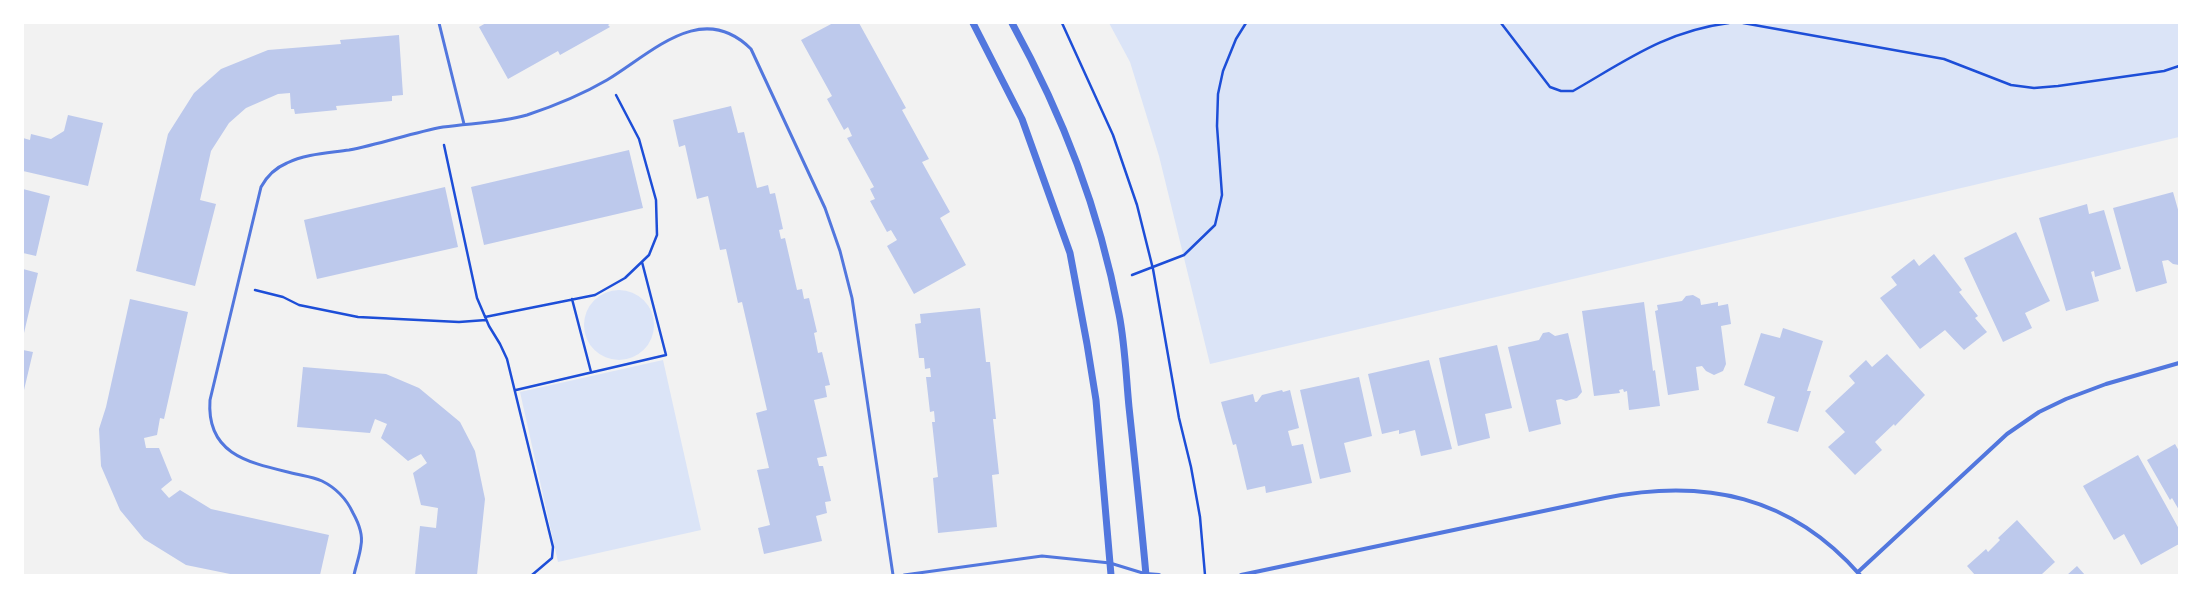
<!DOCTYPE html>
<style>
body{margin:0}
#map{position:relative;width:2202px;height:598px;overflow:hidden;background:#f2f2f2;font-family:"Sofia Sans Condensed",sans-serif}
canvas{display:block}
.frame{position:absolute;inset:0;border:24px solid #fff;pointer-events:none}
</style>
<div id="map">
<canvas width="2202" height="598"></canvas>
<div class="frame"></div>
</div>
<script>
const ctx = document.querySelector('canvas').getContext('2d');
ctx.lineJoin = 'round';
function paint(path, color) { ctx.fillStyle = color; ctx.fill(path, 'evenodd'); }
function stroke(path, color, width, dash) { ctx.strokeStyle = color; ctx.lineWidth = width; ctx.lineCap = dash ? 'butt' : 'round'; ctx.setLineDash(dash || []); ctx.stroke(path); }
paint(new Path2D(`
 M 1109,23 L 2179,23 L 2179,137 L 1210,364 L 1159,156 L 1130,62 Z
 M584 325a35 35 0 1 1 70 0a35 35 0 1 1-70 0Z
 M 663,360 L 701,530 L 558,562 L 520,392 Z`), '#dbe4f7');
paint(new Path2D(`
 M 486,23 L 611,23 L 608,25 L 610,27 L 560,55 L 558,51 L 508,79 L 479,27 Z
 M 833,23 L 859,23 L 906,108 L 902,110 L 929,159 L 922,162 L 950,212 L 940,218 L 966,265 L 914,294 L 887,246 L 897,240 L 891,230 L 887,232 L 870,201 L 875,199 L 870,189 L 874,187 L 847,138 L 852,136 L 848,127 L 844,130 L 827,99 L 832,96 L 801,40 Z
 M 399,35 L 403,95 L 392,96 L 392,101 L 336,106 L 337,110 L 295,114 L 294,109 L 291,109 L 290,93 L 278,94 L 246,108 L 229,123 L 211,151 L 200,200 L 216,204 L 195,286 L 136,271 L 168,134 L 194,93 L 221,69 L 268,50 L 341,44 L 340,40 Z
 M 731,106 L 738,133 L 744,132 L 757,188 L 768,185 L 770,194 L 775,193 L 783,229 L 779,230 L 781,239 L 785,238 L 797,290 L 802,289 L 804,299 L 809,298 L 817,332 L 814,333 L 818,353 L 822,352 L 830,385 L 825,386 L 827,397 L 814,400 L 827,456 L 817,458 L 819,466 L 823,466 L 831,501 L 825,502 L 827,513 L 816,516 L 822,541 L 764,554 L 758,528 L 770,525 L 757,470 L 769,468 L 756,413 L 767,410 L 742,302 L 738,303 L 726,249 L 720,250 L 708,196 L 697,199 L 685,145 L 679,147 L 673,120 Z
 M 68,115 L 103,123 L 88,186 L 23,171 L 23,138 L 30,140 L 31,134 L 51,139 L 64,131 Z
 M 629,150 L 643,208 L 484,245 L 471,187 Z
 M 445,187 L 458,247 L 317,279 L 304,220 Z
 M 23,189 L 50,196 L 36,256 L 23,253 Z
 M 2173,192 L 2179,213 L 2179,265 L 2173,264 L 2168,260 L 2162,261 L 2167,283 L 2136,292 L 2113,208 Z
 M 2087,204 L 2089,214 L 2104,210 L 2121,269 L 2095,277 L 2094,271 L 2091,272 L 2099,301 L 2066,311 L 2039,218 Z
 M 2016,232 L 2050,301 L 2025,313 L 2032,328 L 2003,342 L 1964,258 Z
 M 1934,254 L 1962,290 L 1959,292 L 1978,316 L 1975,318 L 1987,332 L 1964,350 L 1945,330 L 1920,349 L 1880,298 L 1897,285 L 1891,277 L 1914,259 L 1919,266 Z
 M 23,269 L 38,273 L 24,333 L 23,333 Z
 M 1693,295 L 1700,299 L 1701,305 L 1718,302 L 1718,306 L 1728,304 L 1731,324 L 1721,326 L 1726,364 L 1723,371 L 1714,375 L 1706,371 L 1702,366 L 1696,367 L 1699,390 L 1668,395 L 1655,311 L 1658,310 L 1657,305 L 1682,301 L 1686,296 Z
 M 130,299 L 188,312 L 164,419 L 160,418 L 157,435 L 144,438 L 146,448 L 159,448 L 172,480 L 161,489 L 169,498 L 180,490 L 211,509 L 329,535 L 320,575 L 235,575 L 186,565 L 144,539 L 120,510 L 101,466 L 99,429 L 106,407 Z
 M 1644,302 L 1653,371 L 1655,370 L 1660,406 L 1629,410 L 1627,391 L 1624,392 L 1623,389 L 1619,390 L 1620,393 L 1594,396 L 1582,311 Z
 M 980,308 L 986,362 L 990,362 L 996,419 L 993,419 L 999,474 L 992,475 L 997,527 L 938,533 L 933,478 L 938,477 L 932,422 L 935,422 L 934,411 L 930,412 L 926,377 L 931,377 L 930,368 L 925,369 L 924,358 L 919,358 L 915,324 L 921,323 L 920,314 Z
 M 1783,328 L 1823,341 L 1807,391 L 1811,391 L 1798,432 L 1767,423 L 1775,397 L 1744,385 L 1761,333 L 1780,338 Z
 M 1549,332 L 1555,336 L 1568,333 L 1582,392 L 1577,398 L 1566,401 L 1561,399 L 1556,400 L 1561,424 L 1529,432 L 1508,347 L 1539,340 L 1543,333 Z
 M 1497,345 L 1512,408 L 1485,414 L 1490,438 L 1458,446 L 1439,358 Z
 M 23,350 L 33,352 L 24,390 L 23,390 Z
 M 1887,354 L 1925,395 L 1895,426 L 1894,424 L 1875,442 L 1882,450 L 1855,475 L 1828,447 L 1845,432 L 1825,411 L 1855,383 L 1849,376 L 1866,360 L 1872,367 Z
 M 1429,360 L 1452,449 L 1421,456 L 1415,430 L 1399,434 L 1399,430 L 1382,434 L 1368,374 Z
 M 303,367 L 386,374 L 419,388 L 460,422 L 475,451 L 485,499 L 477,575 L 415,575 L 420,526 L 436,528 L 438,508 L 421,505 L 413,473 L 427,463 L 421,454 L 408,461 L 381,438 L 387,424 L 375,419 L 370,433 L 297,427 Z
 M 1359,377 L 1372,436 L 1344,443 L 1351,472 L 1320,479 L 1300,390 Z
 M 1282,390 L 1283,392 L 1290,390 L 1299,428 L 1288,431 L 1292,446 L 1303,444 L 1312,483 L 1266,493 L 1265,486 L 1247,490 L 1236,444 L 1233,445 L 1221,402 L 1253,394 L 1255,402 L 1257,402 L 1262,395 Z
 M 2175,444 L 2179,451 L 2179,510 L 2172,498 L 2170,500 L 2147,460 Z
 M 2138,455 L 2179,529 L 2179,544 L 2141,565 L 2124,534 L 2114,540 L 2083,486 Z
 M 2017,520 L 2055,562 L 2042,574 L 2043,575 L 1975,575 L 1967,566 L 1986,549 L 1988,552 L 2000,540 L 1998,538 Z
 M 2077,566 L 2085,575 L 2067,575 Z`), '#bdc9ec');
stroke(new Path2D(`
 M 1062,23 L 1113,135 L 1137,205 L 1153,269 L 1179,418 L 1191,467 L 1200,517 L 1205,575
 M 1501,23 L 1550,87 L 1561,91 L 1573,91 C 1627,60 1666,31 1729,23
 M 1743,23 L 1944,59 L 2011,85 L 2034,88 L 2058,86 L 2164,71 L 2179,66
 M 444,145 L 477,298 L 489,326 L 500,344 L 507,359 L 553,547 L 552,558 L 532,575
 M 1132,275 L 1184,255 L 1215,225 L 1222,195 L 1217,126 L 1218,94 L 1223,71 L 1236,39 L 1246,23
 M 255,290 L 283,297 L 299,305 L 358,317 L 459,322 L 486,320
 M 572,299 L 591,372
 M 485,317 L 595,295 L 625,278 L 649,255 L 657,235 L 656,200 L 639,139 L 616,95
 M 516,390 L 666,355 L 642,262`), '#1d4ed8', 2.5);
stroke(new Path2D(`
 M 439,23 L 464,124
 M 354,575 C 356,565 360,555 361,545 C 363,535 358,522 353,513 C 347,500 336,488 322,481 C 313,477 305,476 296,474 C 251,463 206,456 210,400 L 261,187 C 267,176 275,168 287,163 C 305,154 329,153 349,150 C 381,144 411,133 443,127 C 471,123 500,123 527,115 C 554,106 583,94 607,80 C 653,52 702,0 751,49 L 825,208 L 840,251 L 852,298 L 893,575
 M 904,575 L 1042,556 L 1110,563 L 1146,574`), '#5277de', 3);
stroke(new Path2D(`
 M 1858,572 L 2007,434 L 2039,412 L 2066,399 L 2106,384 L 2179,363
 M 1146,574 L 1159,575
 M 1241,575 L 1605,498 C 1705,478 1791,496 1860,575`), '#5277de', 4);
stroke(new Path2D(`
 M 973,23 L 1022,119 L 1070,253 L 1087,344 L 1096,400 L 1111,575
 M 1012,23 C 1063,116 1099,209 1119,314 C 1125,344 1126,376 1129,407 C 1135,463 1141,519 1146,575`), '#5277de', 7);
</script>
